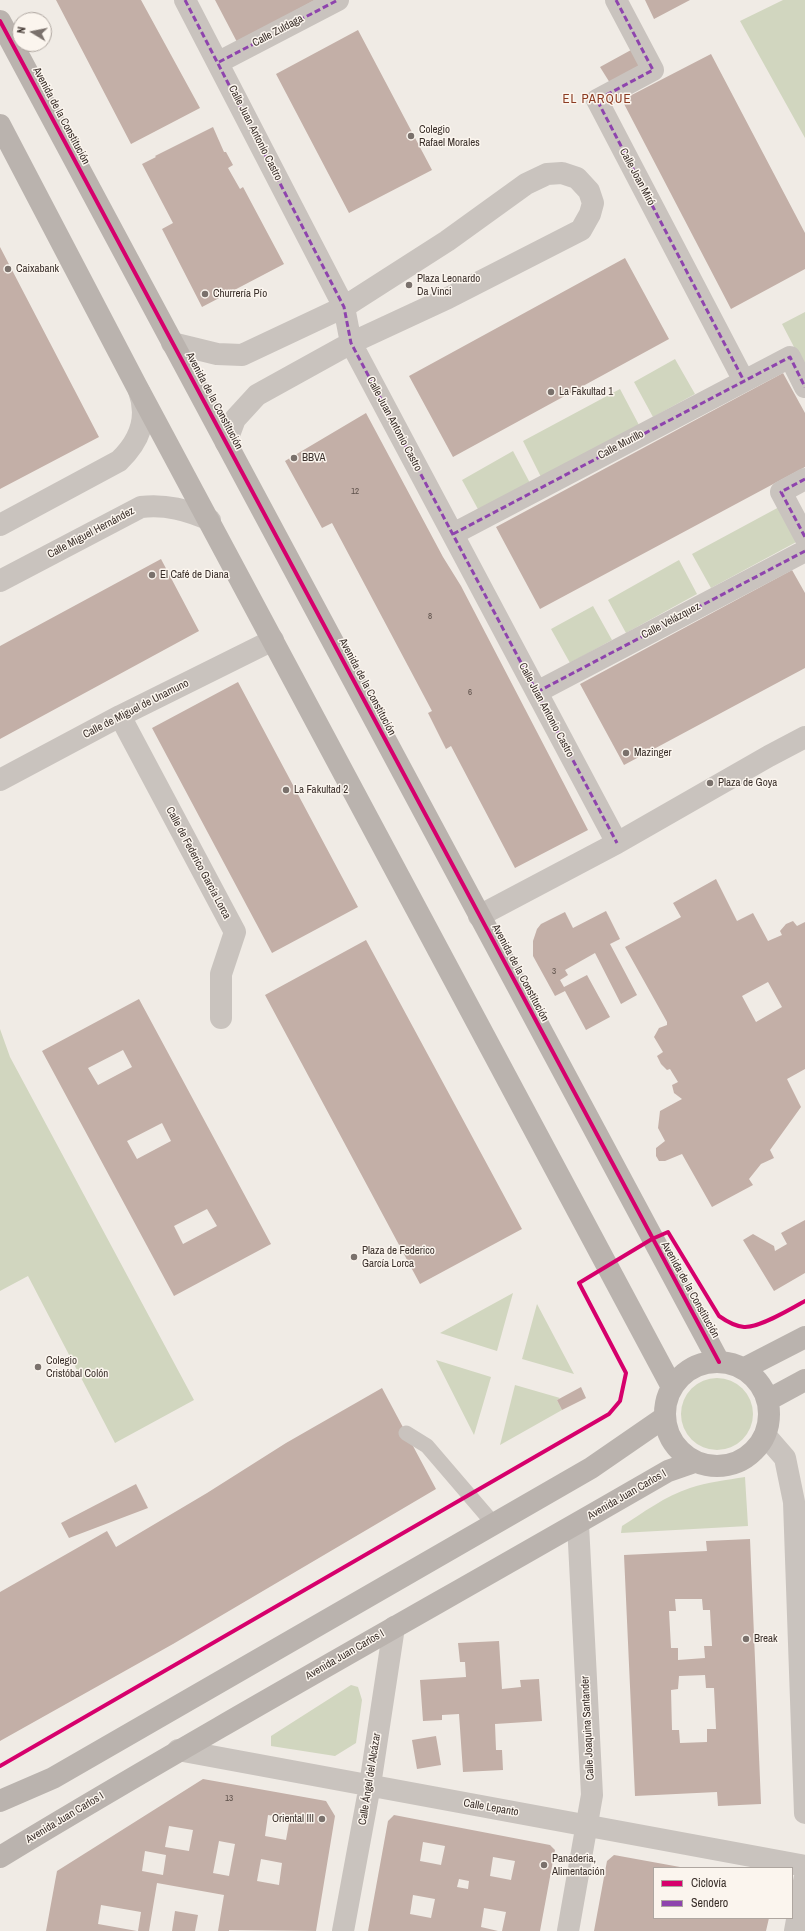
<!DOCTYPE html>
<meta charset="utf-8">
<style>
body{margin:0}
#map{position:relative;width:805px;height:1931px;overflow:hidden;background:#f0ebe5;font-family:"Archivo Narrow",sans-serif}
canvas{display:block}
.legend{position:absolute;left:653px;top:1867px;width:140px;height:52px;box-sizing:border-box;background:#fbf5ee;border:1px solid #aea6a0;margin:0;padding:5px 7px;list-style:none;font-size:12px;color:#3b302b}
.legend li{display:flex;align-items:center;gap:8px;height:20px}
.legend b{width:20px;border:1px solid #aea6a0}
.north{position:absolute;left:12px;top:12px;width:40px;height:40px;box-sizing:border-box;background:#fbf5ee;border:1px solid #aea6a0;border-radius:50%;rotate:280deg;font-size:11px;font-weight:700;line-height:16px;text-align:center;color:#3b302b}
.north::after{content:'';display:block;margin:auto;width:14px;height:18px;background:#7a716c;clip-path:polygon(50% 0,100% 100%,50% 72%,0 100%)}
</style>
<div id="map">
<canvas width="805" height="1931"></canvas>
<ul class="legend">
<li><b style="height:5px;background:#d6006c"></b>Ciclovía</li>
<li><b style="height:5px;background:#8e44ad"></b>Sendero</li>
</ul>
<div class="north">N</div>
</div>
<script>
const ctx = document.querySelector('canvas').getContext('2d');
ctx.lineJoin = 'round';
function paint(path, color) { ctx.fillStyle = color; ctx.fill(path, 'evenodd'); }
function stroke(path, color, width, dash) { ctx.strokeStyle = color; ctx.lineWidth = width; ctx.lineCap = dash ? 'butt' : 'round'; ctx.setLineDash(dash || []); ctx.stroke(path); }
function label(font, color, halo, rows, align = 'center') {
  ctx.font = font + ' "Archivo Narrow",sans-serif'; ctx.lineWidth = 3; ctx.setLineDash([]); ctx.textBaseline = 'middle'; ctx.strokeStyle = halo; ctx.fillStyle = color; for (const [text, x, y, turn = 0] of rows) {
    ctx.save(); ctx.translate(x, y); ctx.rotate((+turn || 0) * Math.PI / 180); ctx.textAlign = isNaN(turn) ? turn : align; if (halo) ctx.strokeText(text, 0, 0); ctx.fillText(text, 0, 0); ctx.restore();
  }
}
paint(new Path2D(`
 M 783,0 L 805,0 L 805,138 L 740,21 Z
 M 805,312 L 805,368 L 782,324 Z
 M 675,359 L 695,394 L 653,417 L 634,382 Z
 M 620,389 L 639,425 L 541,477 L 523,441 Z
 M 513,451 L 530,483 L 479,511 L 462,480 Z
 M 781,506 L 800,540 L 711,588 L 692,554 Z
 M 679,560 L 697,594 L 626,633 L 608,600 Z
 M 593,606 L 612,640 L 570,663 L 551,629 Z
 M 0,1029 L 10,1057 L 194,1400 L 115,1443 L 28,1276 L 0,1291 Z
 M 513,1293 L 497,1351 L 440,1333 Z
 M 537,1304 L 574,1374 L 522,1359 Z
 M 436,1360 L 491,1377 L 474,1435 Z
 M681 1414a36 36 0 1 1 72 0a36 36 0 1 1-72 0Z
 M 515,1385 L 560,1398 L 557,1400 L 562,1410 L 500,1445 Z
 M 745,1477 L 748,1526 L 621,1533 L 622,1526 C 643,1513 665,1496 690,1488 C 707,1482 727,1480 745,1477 Z
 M 351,1685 L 358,1687 L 362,1700 L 356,1743 L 335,1756 L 271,1746 L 271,1736 Z`), '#d1d6bf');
paint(new Path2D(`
 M 56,0 L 141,0 L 200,108 L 131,144 Z
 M 215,0 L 315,0 L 237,42 Z
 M 645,0 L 690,0 L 654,19 Z
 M 358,30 L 432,170 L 349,213 L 276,74 Z
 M 631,50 L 641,67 L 610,83 L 600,67 Z
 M 711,54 L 805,233 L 805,269 L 731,309 L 622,100 Z
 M 213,127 L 224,152 L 226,152 L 233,165 L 228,168 L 240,189 L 243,187 L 284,264 L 202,307 L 162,229 L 173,223 L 142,164 L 156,157 L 155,156 Z
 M 0,247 L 99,437 L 0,489 Z
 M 625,258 L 669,339 L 453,457 L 409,376 Z
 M 783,373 L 805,413 L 805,467 L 540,609 L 496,527 Z
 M 366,413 L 443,557 L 461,586 L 588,830 L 515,868 L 451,746 L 446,749 L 428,713 L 432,711 L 332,523 L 322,528 L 285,461 Z
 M 161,559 L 199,631 L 0,739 L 0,646 Z
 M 792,570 L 805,593 L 805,668 L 624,765 L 580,684 Z
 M 238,682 L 358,907 L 272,953 L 152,728 Z
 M 716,879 L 737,921 L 753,913 L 768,941 L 782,935 L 780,931 L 786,924 L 793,921 L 797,926 L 805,922 L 805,1069 L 787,1079 L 801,1107 L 770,1150 L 774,1158 L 761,1164 L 749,1179 L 753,1185 L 712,1207 L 682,1154 L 665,1161 L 659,1161 L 656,1156 L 656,1148 L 665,1141 L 658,1128 L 660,1111 L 682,1099 L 674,1093 L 672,1085 L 678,1082 L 670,1069 L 667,1070 L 661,1064 L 657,1056 L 663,1052 L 654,1037 L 659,1028 L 667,1025 L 667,1022 L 625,947 L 681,917 L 673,903 ZM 768,982 L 782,1007 L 756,1022 L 742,996 Z
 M 606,911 L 620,939 L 610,944 L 637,995 L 621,1004 L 595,953 L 565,970 L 568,975 L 560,980 L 564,987 L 587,975 L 610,1017 L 586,1030 L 565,991 L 555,996 L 533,956 L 533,941 L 537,929 L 541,924 L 565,912 L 573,928 Z
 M 366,940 L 522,1229 L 420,1284 L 265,995 Z
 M 139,999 L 271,1244 L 174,1296 L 42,1051 ZM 123,1050 L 132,1067 L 98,1085 L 88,1068 ZM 162,1123 L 171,1141 L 137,1159 L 127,1141 ZM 207,1209 L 217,1226 L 183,1244 L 174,1226 Z
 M 805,1220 L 805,1273 L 774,1291 L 743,1240 L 753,1234 L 774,1246 L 775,1251 L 787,1244 L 781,1233 Z
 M 581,1387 L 586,1398 L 562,1410 L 557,1400 Z
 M 382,1388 L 436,1489 L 173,1644 L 0,1741 L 0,1592 L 107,1531 L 116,1547 L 207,1493 L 286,1443 Z
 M 136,1484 L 148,1508 L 69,1538 L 61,1523 Z
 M 750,1539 L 761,1804 L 718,1806 L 717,1792 L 635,1796 L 624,1555 L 707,1551 L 706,1541 ZM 675,1599 L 702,1599 L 703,1610 L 710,1610 L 712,1646 L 704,1646 L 705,1658 L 678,1660 L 678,1648 L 671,1648 L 669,1611 L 676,1611 ZM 705,1675 L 706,1688 L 714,1688 L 716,1729 L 707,1729 L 707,1742 L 680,1743 L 679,1730 L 672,1730 L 671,1690 L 678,1689 L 679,1676 Z
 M 499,1641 L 502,1689 L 521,1687 L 520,1680 L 539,1679 L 542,1721 L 495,1724 L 496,1750 L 502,1750 L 503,1770 L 463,1772 L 459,1714 L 442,1715 L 442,1720 L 423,1721 L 420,1680 L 466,1677 L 465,1662 L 460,1662 L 458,1643 Z
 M 436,1736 L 441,1765 L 417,1769 L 412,1740 Z
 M 203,1779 L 326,1801 L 335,1816 L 316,1931 L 229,1930 L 229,1931 L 218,1931 L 224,1895 L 157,1883 L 149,1931 L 138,1931 L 141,1912 L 101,1905 L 98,1924 L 137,1931 L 46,1931 L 57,1871 ZM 268,1815 L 290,1818 L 286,1840 L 265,1836 ZM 169,1826 L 193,1830 L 189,1851 L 165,1847 ZM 219,1841 L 235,1844 L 229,1876 L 213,1873 ZM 145,1851 L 166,1855 L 163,1875 L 142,1871 ZM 261,1859 L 282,1863 L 279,1885 L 257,1881 Z
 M 394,1815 L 550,1845 L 555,1850 L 540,1931 L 502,1931 L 506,1912 L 484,1908 L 481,1927 L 498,1931 L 368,1931 L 388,1821 ZM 423,1842 L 445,1846 L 441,1865 L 420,1861 ZM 493,1857 L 515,1861 L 511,1880 L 490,1876 ZM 459,1879 L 469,1881 L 468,1889 L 457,1887 ZM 413,1895 L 435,1899 L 431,1918 L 410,1914 Z
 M 614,1855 L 680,1867 L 654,1868 L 654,1918 L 769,1918 L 766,1931 L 594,1931 L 607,1861 Z
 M 175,1911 L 198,1915 L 195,1931 L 172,1931 Z`), '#c3afa7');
stroke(new Path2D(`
 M 406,1433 L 427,1446 L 493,1523`), '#c9c3be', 15);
stroke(new Path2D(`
 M 185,0 L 344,307 L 351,343 L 617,843
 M 616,0 L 653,70 L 597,100 L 744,381
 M 219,62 L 338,0
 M 172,343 L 217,354 L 242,355 L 344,307 L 447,241 L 526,184 L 547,174 L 562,173 L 577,178 L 589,191 L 593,203 L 590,214 L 581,230 L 448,298 L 351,343 L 257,395 L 235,419 L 226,443
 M 805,479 L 781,492 L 805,537
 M 0,525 L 119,461 C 139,442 149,418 139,391
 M 453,534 L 790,357 L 805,387
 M 0,581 L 141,507 C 166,504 187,510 210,520
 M 537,692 L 805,551
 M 120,716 L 235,932 L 221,974 L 221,1018
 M 0,780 L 120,716 L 273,640
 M 479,916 L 617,843 L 769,756 L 805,737
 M 765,1435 L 785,1458 L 794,1502 L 805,1813
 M 178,1750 L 805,1866
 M 343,1931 L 370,1785 L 394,1627
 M 568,1931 L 592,1795 L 578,1524
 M 795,1931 L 805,1876`), '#c9c3be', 22);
stroke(new Path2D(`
 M 0,21 L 719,1362
 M 0,125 L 136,385 L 672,1387
 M665 1414a52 52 0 1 1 104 0a52 52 0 1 1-104 0Z
 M 743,1369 L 805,1337
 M 768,1400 L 805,1380
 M 0,1801 L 53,1778 L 591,1468 L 665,1417
 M 0,1857 C 220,1724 445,1600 668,1471 L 694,1462`), '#bab3ae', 22);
stroke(new Path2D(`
 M 185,0 L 344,307 L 351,343 L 617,843
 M 616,0 L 653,70 L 597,100 L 744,381
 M 219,62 L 338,0
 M 805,479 L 781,492 L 805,537
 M 453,534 L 790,357 L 805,387
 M 537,692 L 805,551`), '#8e44ad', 3, [6, 3]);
stroke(new Path2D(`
 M 0,21 L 719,1362
 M 0,1766 L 609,1414 L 620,1401 L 626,1373 L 579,1283 L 652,1239 L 668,1232 L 719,1316 C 726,1321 734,1326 744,1327 C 759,1328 791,1309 805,1301`), '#d6006c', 4);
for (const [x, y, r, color] of [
 [411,136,4,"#7a716c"],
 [8,269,4,"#7a716c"],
 [409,285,4,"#7a716c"],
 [205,294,4,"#7a716c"],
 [551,392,4,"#7a716c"],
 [294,458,4,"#7a716c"],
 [152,575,4,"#7a716c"],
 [626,753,4,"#7a716c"],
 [710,783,4,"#7a716c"],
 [286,790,4,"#7a716c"],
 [354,1257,4,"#7a716c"],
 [38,1367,4,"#7a716c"],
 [746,1639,4,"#7a716c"],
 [322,1819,4,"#7a716c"],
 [544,1865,4,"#7a716c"]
]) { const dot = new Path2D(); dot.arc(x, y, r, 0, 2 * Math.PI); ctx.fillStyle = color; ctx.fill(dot); stroke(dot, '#fbf5ee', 1.5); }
label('9px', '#5d504a', null, [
 ["12",355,492],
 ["8",430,617],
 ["6",470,693],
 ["3",554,972],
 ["13",229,1799]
]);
label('11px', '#3b302b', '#fbf5ee', [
 ["Calle Zuldaga",278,31,-28],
 ["Avenida de la Constitución",61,116,62],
 ["Calle Juan Antonio Castro",255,133,63],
 ["Calle Joan Miró",637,177,62],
 ["Avenida de la Constitución",214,401,62],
 ["Calle Juan Antonio Castro",394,424,62],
 ["Calle Murillo",621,445,-28],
 ["Calle Miguel Hernández",91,533,-28],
 ["Calle Velázquez",671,621,-28],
 ["Avenida de la Constitución",367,687,62],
 ["Calle de Miguel de Unamuno",136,709,-27],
 ["Calle Juan Antonio Castro",546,710,62],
 ["Calle de Federico García Lorca",198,863,62],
 ["Avenida de la Constitución",520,973,62],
 ["Avenida de la Constitución",690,1290,61],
 ["Avenida Juan Carlos I",627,1495,-30],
 ["Avenida Juan Carlos I",345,1655,-30],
 ["Calle Joaquina Santander",588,1728,-93],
 ["Calle Ángel del Alcázar",370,1779,-81],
 ["Calle Lepanto",491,1808,10],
 ["Avenida Juan Carlos I",65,1818,-31]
]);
label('11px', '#3b302b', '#fbf5ee', [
 ["Colegio",419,130],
 ["Rafael Morales",419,143],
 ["Caixabank",16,269],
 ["Plaza Leonardo",417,279],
 ["Da Vinci",417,292],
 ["Churrería Pío",213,294],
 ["La Fakultad 1",559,392],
 ["BBVA",302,458],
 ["El Café de Diana",160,575],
 ["Mazinger",634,753],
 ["Plaza de Goya",718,783],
 ["La Fakultad 2",294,790],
 ["Plaza de Federico",362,1251],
 ["García Lorca",362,1264],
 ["Colegio",46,1361],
 ["Cristóbal Colón",46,1374],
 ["Break",754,1639],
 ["Oriental III",314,1819,"right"],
 ["Panaderia,",552,1859],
 ["Alimentación",552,1872]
], 'left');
ctx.letterSpacing = '1px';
label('13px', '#8c3b22', '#fbf5ee', [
 ["EL PARQUE",597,100]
]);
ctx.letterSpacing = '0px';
</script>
